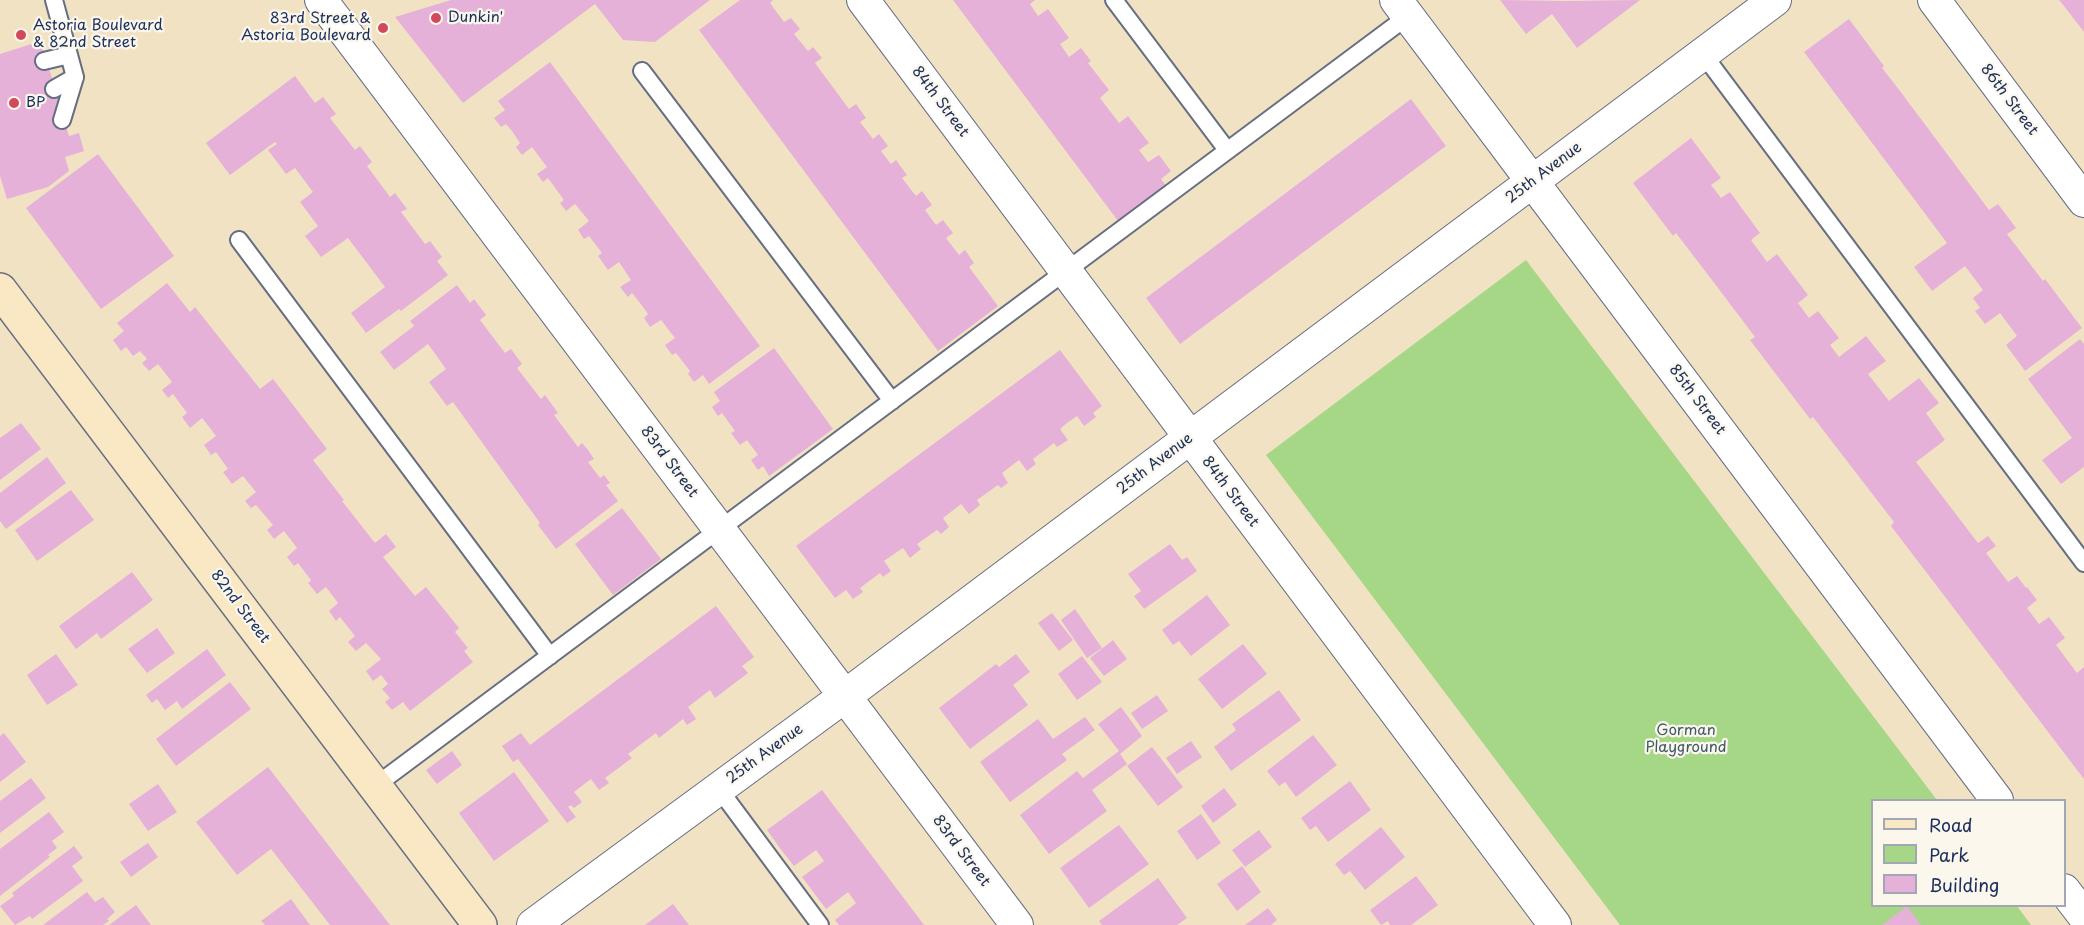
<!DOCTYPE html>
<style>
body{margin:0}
#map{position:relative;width:2084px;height:925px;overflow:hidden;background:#f2e2c4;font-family:"Playpen Sans",sans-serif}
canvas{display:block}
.legend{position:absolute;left:1871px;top:799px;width:195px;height:108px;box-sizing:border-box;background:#fbf7ec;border:2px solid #a1a7b3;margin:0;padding:8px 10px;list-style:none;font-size:18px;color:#1b2f5e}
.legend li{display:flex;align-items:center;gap:12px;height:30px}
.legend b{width:30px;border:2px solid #a1a7b3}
</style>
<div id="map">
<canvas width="2084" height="925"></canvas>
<ul class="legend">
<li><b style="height:8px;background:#fae7c3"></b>Road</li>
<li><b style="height:16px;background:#a6d786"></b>Park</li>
<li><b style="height:16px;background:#e5b1d8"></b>Building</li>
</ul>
</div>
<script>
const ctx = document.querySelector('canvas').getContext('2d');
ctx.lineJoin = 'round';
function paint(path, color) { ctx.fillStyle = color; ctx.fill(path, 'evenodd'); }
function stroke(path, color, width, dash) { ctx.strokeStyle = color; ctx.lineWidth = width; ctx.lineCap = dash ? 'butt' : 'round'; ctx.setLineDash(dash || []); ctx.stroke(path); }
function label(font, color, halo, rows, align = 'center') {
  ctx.font = font + ' "Playpen Sans",sans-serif'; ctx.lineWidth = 4.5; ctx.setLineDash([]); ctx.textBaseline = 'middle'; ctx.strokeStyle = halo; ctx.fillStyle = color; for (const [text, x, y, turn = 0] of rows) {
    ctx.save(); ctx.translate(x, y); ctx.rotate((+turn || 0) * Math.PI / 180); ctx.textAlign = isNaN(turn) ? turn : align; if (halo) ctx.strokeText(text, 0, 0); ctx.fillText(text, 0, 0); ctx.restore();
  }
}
paint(new Path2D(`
 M 1526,260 L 1937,800 L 1872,800 L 1872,906 L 2017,906 L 2031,925 L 1620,925 L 1266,455 Z`), '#a6d786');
paint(new Path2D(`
 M 451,0 L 710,0 L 655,42 L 623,40 L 595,4 L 463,103 L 395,17 Z
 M 740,0 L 773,0 L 770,3 L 784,22 L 791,18 L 800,29 L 794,34 L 808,51 L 813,47 L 822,58 L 815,63 L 849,109 L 856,104 L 866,118 L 860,122 L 873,139 L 879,134 L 888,146 L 881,151 L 891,164 L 896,160 L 907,175 L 902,178 L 916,196 L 922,191 L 932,205 L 925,210 L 936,225 L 943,220 L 953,233 L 946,238 L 959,255 L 965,250 L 974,263 L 969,267 L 998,306 L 938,351 L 699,30 Z
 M 953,0 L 1035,0 L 1030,4 L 1038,16 L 1048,9 L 1069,38 L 1060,44 L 1069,57 L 1081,48 L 1091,61 L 1088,63 L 1109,90 L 1100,98 L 1119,123 L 1128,116 L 1149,143 L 1139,150 L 1148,162 L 1159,155 L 1171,171 L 1161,179 L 1169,190 L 1121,225 Z
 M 1500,0 L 1565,1 L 1640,0 L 1577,48 L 1552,14 L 1526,34 Z
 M 2059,0 L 2084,0 L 2084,32 L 2064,6 Z
 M 1849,19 L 1884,66 L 1882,68 L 1900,91 L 1989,210 L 1998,204 L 2016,228 L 2007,234 L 2043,281 L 2045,279 L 2082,328 L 2025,371 L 2006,345 L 2017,336 L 2000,313 L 1985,324 L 1975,311 L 1980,308 L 1973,298 L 1983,290 L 1965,266 L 1932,291 L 1914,267 L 1947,243 L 1804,52 Z
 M 41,41 L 69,136 L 79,133 L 84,151 L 65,157 L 69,171 L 48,187 L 7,199 L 0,176 L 0,54 Z
 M 550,62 L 760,346 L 709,384 L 703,375 L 694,382 L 688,374 L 690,371 L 676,353 L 672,355 L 665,345 L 675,338 L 661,320 L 650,327 L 644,318 L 648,314 L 640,303 L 632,293 L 628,297 L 620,287 L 631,280 L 619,262 L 608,270 L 598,256 L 602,253 L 589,236 L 584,239 L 578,230 L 589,221 L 575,204 L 566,211 L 560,203 L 564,200 L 548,178 L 543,182 L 537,174 L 547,167 L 532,147 L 522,155 L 516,147 L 520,143 L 512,131 L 506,124 L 501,127 L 494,118 L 505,110 L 498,101 Z
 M 295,76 L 315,103 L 323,97 L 336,114 L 330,118 L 355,150 L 360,146 L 372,162 L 367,166 L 390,197 L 395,193 L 407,209 L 401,212 L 425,244 L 430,241 L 442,257 L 437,261 L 448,275 L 401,311 L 399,309 L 366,333 L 351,313 L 385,287 L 348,238 L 321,257 L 305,236 L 318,226 L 300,202 L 313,192 L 295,168 L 286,174 L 268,150 L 277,144 L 275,142 L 230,175 L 206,143 Z
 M 1411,99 L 1446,146 L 1180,344 L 1146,298 Z
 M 1691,138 L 1721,178 L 1711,185 L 1721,198 L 1730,192 L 1760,233 L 1751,240 L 1767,262 L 1777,254 L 1808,295 L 1798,303 L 1809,318 L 1818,311 L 1839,338 L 1830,345 L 1839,357 L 1866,336 L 1886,361 L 1868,374 L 1889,401 L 1919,378 L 1939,403 L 1926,413 L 1945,440 L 1916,462 L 1978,543 L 1988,536 L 1996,546 L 1986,553 L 2008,582 L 2017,576 L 2026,588 L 2027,587 L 2037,600 L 2027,608 L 2039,624 L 2049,617 L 2065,638 L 2056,645 L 2077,673 L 2084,667 L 2084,779 L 1891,526 L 1894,522 L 1813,417 L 1810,419 L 1750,340 L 1755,337 L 1715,284 L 1676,233 L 1673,236 L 1633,183 Z
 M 98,154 L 174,256 L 101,309 L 26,208 Z
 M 167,283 L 190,312 L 195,307 L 260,389 L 273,379 L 327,449 L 313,460 L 344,500 L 342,501 L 375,543 L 386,534 L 396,547 L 383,557 L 415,596 L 426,587 L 459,628 L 455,632 L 468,648 L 464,651 L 473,662 L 410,711 L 403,702 L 392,710 L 385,702 L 390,698 L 382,689 L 388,684 L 381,675 L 373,681 L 366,671 L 381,659 L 366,643 L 356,651 L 348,642 L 355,636 L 340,617 L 336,621 L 329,611 L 338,603 L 326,587 L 317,594 L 308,583 L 311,580 L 298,563 L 294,566 L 287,557 L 297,548 L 284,531 L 274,539 L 267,530 L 273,525 L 256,505 L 251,508 L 245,501 L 256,492 L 243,476 L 232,484 L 223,472 L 228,469 L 216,452 L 211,455 L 204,445 L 216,436 L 210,428 L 202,418 L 190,428 L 182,417 L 187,413 L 173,394 L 168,398 L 162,390 L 172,382 L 158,364 L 149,371 L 142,363 L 147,359 L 140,351 L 133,356 L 126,347 L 121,351 L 113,340 L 124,331 L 117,323 Z
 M 457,285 L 470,303 L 474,299 L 486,315 L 480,320 L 505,353 L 511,349 L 522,364 L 517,368 L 541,399 L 545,395 L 558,413 L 554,415 L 578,447 L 582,443 L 588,450 L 594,459 L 588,462 L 600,478 L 604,475 L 610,483 L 606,485 L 618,501 L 556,549 L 538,525 L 540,523 L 453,402 L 447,406 L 429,382 L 446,369 L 428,344 L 394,370 L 380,352 L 414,326 L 410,321 Z
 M 2080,339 L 2084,344 L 2084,467 L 2061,484 L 2042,460 L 2072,438 L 2028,379 Z
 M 774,348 L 833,429 L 769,476 L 763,466 L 758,470 L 751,460 L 758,455 L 747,440 L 740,445 L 731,433 L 735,431 L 722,413 L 718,416 L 712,407 L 720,401 L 714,392 Z
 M 1060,350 L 1102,406 L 1093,413 L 1096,417 L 1084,426 L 1077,416 L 1067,423 L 1060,429 L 1068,440 L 1057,447 L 1054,443 L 1033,459 L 1036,464 L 1027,471 L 1019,460 L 1002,473 L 1008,483 L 1001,488 L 998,485 L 977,500 L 980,505 L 969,514 L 961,504 L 943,518 L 949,527 L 941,534 L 937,530 L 917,544 L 921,549 L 910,558 L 903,548 L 894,554 L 884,561 L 891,571 L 883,577 L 880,573 L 860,588 L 863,592 L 853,599 L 846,590 L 835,598 L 796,546 Z
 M 21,423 L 41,449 L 0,480 L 0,438 Z
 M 47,457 L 66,483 L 6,529 L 0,521 L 0,493 Z
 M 71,490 L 94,520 L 37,561 L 15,530 Z
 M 622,508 L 661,559 L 613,595 L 575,544 Z
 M 1170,544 L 1182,560 L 1187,557 L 1197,571 L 1144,609 L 1134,596 L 1141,591 L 1128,574 Z
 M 132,572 L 153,600 L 101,639 L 97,633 L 76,649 L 59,626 Z
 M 1207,595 L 1230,625 L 1191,656 L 1179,641 L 1173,645 L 1162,630 Z
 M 716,606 L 754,657 L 742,666 L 748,673 L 715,698 L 710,690 L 688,707 L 696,719 L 687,725 L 683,719 L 659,738 L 656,733 L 628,754 L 632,758 L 605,778 L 609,783 L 599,790 L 591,779 L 574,792 L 582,802 L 574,808 L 571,805 L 568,807 L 576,817 L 567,823 L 518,759 L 513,762 L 502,746 L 521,733 L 530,745 Z
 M 1075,609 L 1102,648 L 1087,658 L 1061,620 Z
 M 1052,613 L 1073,640 L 1059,651 L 1038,623 Z
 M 157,628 L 175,653 L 147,673 L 128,649 Z
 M 1113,640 L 1127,659 L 1104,676 L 1090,658 Z
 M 1243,644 L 1267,674 L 1222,709 L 1198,679 Z
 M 207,649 L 226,675 L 182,709 L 177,701 L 165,710 L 157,699 L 152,703 L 146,695 Z
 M 56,654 L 78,685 L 47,705 L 27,675 Z
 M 1016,654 L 1030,672 L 1013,685 L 1028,705 L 970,749 L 939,708 L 996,664 L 999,667 Z
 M 1082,656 L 1102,682 L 1077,700 L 1058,674 Z
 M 230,682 L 251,709 L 176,766 L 156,739 Z
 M 1279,690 L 1301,720 L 1231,771 L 1214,747 L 1236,730 L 1232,724 Z
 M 1157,695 L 1168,711 L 1142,729 L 1131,713 Z
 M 1121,707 L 1142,736 L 1120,754 L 1127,764 L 1092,790 L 1107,811 L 1049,854 L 1020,815 L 1077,771 L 1083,778 L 1119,751 L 1098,724 Z
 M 1085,717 L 1095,730 L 1062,754 L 1067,760 L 1010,802 L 980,762 L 1038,719 L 1053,739 Z
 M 4,733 L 26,762 L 0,782 L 0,736 Z
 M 1313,735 L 1337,765 L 1296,797 L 1285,782 L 1279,786 L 1267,771 Z
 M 1191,741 L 1202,757 L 1177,774 L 1166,758 Z
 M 1152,747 L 1183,787 L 1158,806 L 1127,766 Z
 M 452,751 L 462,765 L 437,784 L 426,770 Z
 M 268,767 L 309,820 L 390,925 L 330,925 L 271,849 L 237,875 L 217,849 L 196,822 Z
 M 514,772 L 549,821 L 494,861 L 459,813 Z
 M 31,778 L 46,798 L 0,833 L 0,801 Z
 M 1350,781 L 1371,810 L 1328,842 L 1316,826 L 1310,830 L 1301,818 Z
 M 158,784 L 177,812 L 148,831 L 129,804 Z
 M 1224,788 L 1237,805 L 1213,823 L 1201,806 Z
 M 822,790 L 869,852 L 924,925 L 839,925 L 835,920 L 856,903 L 848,892 L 826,909 L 802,877 L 824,861 L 816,850 L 794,866 L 782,851 L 767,830 Z
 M 49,812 L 64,832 L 52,841 L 57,848 L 48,855 L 50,857 L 0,896 L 0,849 Z
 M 1201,814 L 1221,843 L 1197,860 L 1177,831 Z
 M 1119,825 L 1149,864 L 1089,908 L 1060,868 Z
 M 1381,827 L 1405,857 L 1365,890 L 1350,871 L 1344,875 L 1335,864 Z
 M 1259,830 L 1272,847 L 1245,867 L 1232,850 Z
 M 148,843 L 158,857 L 131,877 L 120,862 Z
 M 74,846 L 83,858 L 72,866 L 83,881 L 32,919 L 30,916 L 15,925 L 0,906 L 14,896 L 12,893 Z
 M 1242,866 L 1261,892 L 1237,911 L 1217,884 Z
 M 1416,876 L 1438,905 L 1411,925 L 1390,925 L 1388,921 L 1381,925 L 1370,910 Z
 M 1158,878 L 1187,918 L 1177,925 L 1102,925 L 1099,921 Z
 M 87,892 L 95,902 L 103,897 L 115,912 L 107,919 L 109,921 L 103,925 L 43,925 Z
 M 291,899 L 310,925 L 265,925 L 261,921 Z
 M 673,904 L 689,925 L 645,925 Z
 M 136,905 L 151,925 L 109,925 Z
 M 1907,906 L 1921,925 L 1882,925 Z
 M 1268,908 L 1277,920 L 1271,925 L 1245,925 Z`), '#e5b1d8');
const lane = new Path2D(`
 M 54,0 L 75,77 L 54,89
 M 1114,0 L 1227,150
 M 1703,54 L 2084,563
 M 44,61 L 69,55
 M 642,71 L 892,401
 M 62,120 L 75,77
 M 239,240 L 550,656
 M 375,786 L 1408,16
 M 719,789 L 820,925`);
const street = new Path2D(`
 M 321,0 L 1017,925
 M 863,0 L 1555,925
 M 1396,0 L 1997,800
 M 1934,0 L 2084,201
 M 2064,890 L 2084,916
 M 533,925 L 845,696 L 1775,0`);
const secondary = new Path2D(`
 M 0,290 L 480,925`);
stroke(lane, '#666e82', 20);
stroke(street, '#666e82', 34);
stroke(secondary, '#666e82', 36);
stroke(lane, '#fff', 16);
stroke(street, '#fff', 32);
stroke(secondary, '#fae7c3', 33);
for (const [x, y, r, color] of [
 [436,18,6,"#d1495b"],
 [383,28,6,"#d1495b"],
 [21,35,6,"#d1495b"],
 [14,103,6,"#d1495b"]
]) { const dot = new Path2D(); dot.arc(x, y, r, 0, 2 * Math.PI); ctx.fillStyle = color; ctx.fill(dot); stroke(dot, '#fbf7ec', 2); }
label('15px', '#1b2f5e', '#fbf7ec', [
 ["Dunkin'",448,18],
 ["83rd Street &",371,19,"right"],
 ["Astoria Boulevard",371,36,"right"],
 ["Astoria Boulevard",33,26],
 ["& 82nd Street",33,43],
 ["BP",26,103]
], 'left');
label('15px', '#1b2f5e', '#fbf7ec', [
 ["86th Street",2009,100,53],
 ["84th Street",940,102,53],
 ["25th Avenue",1544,173,-37],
 ["85th Street",1697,400,53],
 ["83rd Street",669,462,53],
 ["25th Avenue",1155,464,-37],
 ["84th Street",1230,492,53],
 ["82nd Street",240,607,53],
 ["25th Avenue",765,754,-36],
 ["83rd Street",961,851,53]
]);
label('15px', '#3e5968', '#fbf7ec', [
 ["Gorman",1686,731],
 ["Playground",1686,748]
]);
</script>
